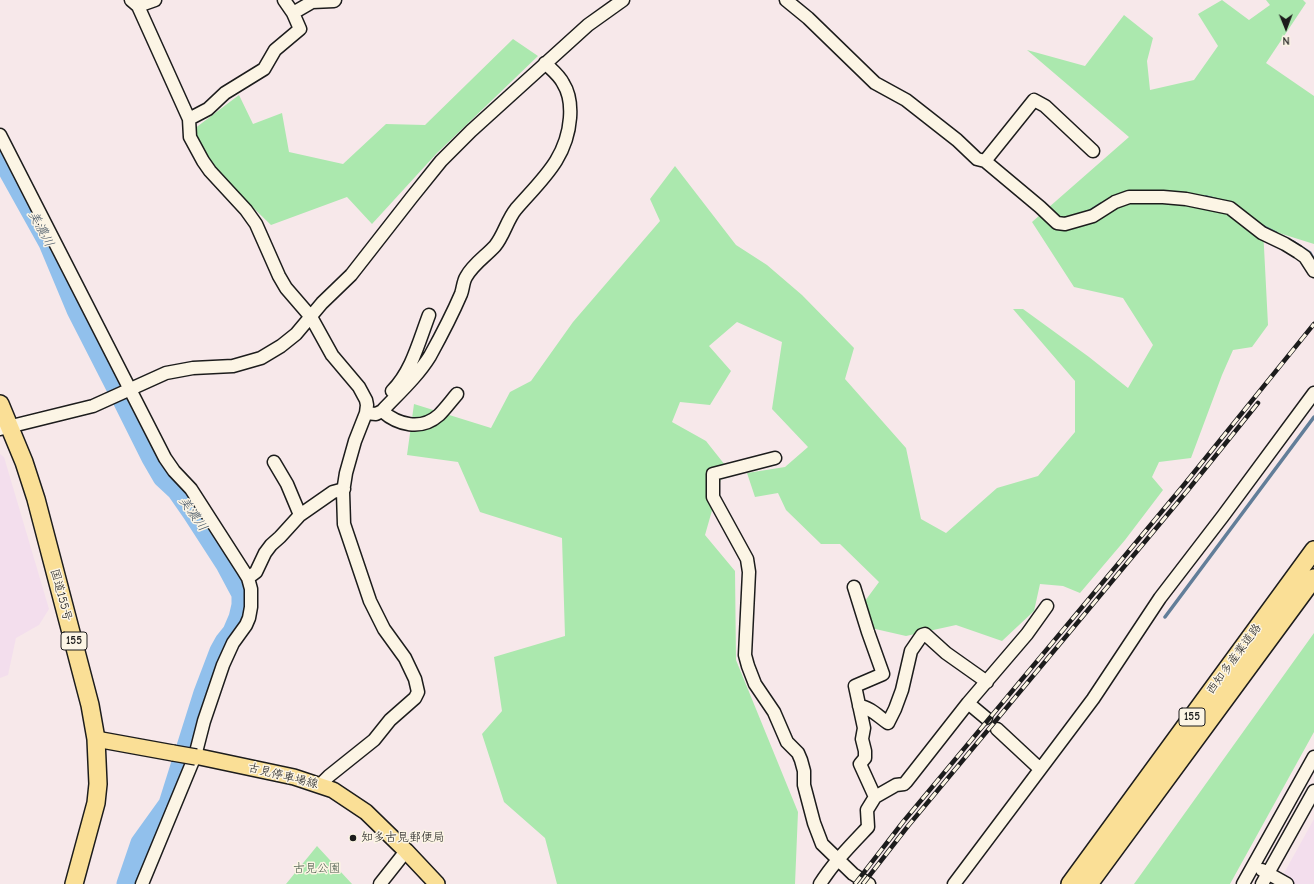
<!DOCTYPE html>
<meta charset="utf-8">
<style>
body{margin:0}
#map{position:relative;width:1314px;height:884px;overflow:hidden;background:#f7e8ea;font-family:"Comic Neue",sans-serif}
canvas{display:block}
.north{position:absolute;left:1266px;top:8px;width:40px;height:40px;-webkit-text-stroke:3px #fcf5e5;paint-order:stroke;rotate:179deg;font-size:11px;font-weight:700;line-height:16px;text-align:center;color:#1c1c1c}
.north::after{content:'';display:block;margin:auto;width:14px;height:18px;background:#1c1c1c;clip-path:polygon(50% 0,100% 100%,50% 72%,0 100%)}
</style>
<div id="map">
<canvas width="1314" height="884"></canvas>
<div class="north">N</div>
</div>
<script>
const ctx = document.querySelector('canvas').getContext('2d');
ctx.lineJoin = 'round';
function paint(path, color) { ctx.fillStyle = color; ctx.fill(path, 'evenodd'); }
function stroke(path, color, width, dash) { ctx.strokeStyle = color; ctx.lineWidth = width; ctx.lineCap = dash ? 'butt' : 'round'; ctx.setLineDash(dash || []); ctx.stroke(path); }
function label(font, color, halo, rows, align = 'center') {
  ctx.font = font + ' "Comic Neue","Klee One",sans-serif'; ctx.lineWidth = 3; ctx.setLineDash([]); ctx.textBaseline = 'middle'; ctx.strokeStyle = halo; ctx.fillStyle = color; for (const [text, x, y, turn = 0] of rows) {
    ctx.save(); ctx.translate(x, y); ctx.rotate((+turn || 0) * Math.PI / 180); ctx.textAlign = isNaN(turn) ? turn : align; if (halo) ctx.strokeText(text, 0, 0); ctx.fillText(text, 0, 0); ctx.restore();
  }
}
paint(new Path2D(`
 M 0,454 L 4,457 L 49,609 L 39,625 L 16,638 L 8,675 L 0,678 Z
 M 1314,819 L 1314,884 L 1278,884 Z`), '#f3deed');
paint(new Path2D(`
 M 1222,0 L 1249,20 L 1270,5 L 1266,0 L 1303,0 L 1306,3 L 1266,63 L 1314,96 L 1314,244 L 1263,228 L 1268,325 L 1252,347 L 1233,350 L 1222,375 L 1191,458 L 1159,462 L 1152,477 L 1163,490 L 1125,540 L 1080,593 L 1063,586 L 1040,584 L 1034,611 L 1002,641 L 956,625 L 906,636 L 871,628 L 865,601 L 879,582 L 840,544 L 821,544 L 786,510 L 778,493 L 755,497 L 747,473 L 785,467 L 808,447 L 772,409 L 782,342 L 737,322 L 709,346 L 731,371 L 710,405 L 680,402 L 672,422 L 706,441 L 725,465 L 705,535 L 735,571 L 736,660 L 798,812 L 795,884 L 557,884 L 545,838 L 504,802 L 482,734 L 502,711 L 494,657 L 565,636 L 562,538 L 480,512 L 458,462 L 407,455 L 414,404 L 491,428 L 510,392 L 531,381 L 573,322 L 660,221 L 650,199 L 675,166 L 736,245 L 767,265 L 802,295 L 854,348 L 845,379 L 906,448 L 921,519 L 946,533 L 997,488 L 1038,476 L 1075,432 L 1075,381 L 1013,309 L 1023,309 L 1089,357 L 1128,388 L 1153,345 L 1123,298 L 1074,287 L 1032,222 L 1129,137 L 1027,50 L 1085,66 L 1124,15 L 1153,38 L 1147,61 L 1150,90 L 1194,80 L 1218,46 L 1198,14 Z
 M 513,39 L 538,56 L 437,153 L 372,224 L 347,197 L 271,225 L 207,163 L 194,129 L 239,95 L 253,124 L 282,113 L 289,152 L 343,164 L 386,124 L 425,125 Z
 M 1314,633 L 1314,732 L 1230,884 L 1134,884 Z
 M 317,846 L 352,884 L 286,884 Z`), '#abe8ae');
stroke(new Path2D(`
 M 1206,197 L 1229,203
 M 1090,211 L 1101,204
 M 1262,226 L 1276,233
 M 1293,242 L 1310,253 L 1314,260
 M 1165,617 L 1314,417`), '#627e99', 3.5);
stroke(new Path2D(`
 M 0,155 L 49,243 L 77,310 L 124,402 L 152,458 L 163,477 L 177,490 L 193,513 L 226,564 L 242,594 L 242,605 L 239,618 L 233,632 L 225,642 L 220,651 L 204,693 L 169,804 L 141,843 L 127,884`), '#91c0ec', 21);
const minor = new Path2D(`
 M 131,0 L 138,6 L 189,119 L 190,137 L 203,161 L 210,171 L 246,210 L 256,224 L 279,276 L 286,288 L 311,317 L 332,355 L 359,387 L 366,400 L 367,405 L 366,413 L 355,441 L 346,473 L 343,492 L 344,524 L 370,601 L 384,629 L 405,658 L 415,679 L 418,692 L 415,698 L 390,720 L 374,740 L 329,776 L 324,781 L 322,786
 M 786,0 L 808,18 L 875,83 L 906,100 L 957,140 L 977,159 L 985,161 L 1040,207 L 1057,223 L 1065,224 L 1093,216 L 1115,202 L 1129,197 L 1163,197 L 1186,199 L 1230,208 L 1262,233 L 1285,244 L 1298,252 L 1305,257 L 1314,271
 M 138,6 L 155,0
 M 293,13 L 312,2 L 334,1 L 335,0
 M 189,119 L 208,109 L 225,93 L 264,69 L 275,50 L 300,29 L 293,13 L 284,0
 M 0,135 L 165,458 L 174,471 L 191,489 L 243,570 L 248,578 L 251,589 L 251,607 L 249,618 L 246,625 L 233,643 L 223,665 L 204,721 L 195,756 L 142,884
 M 985,161 L 1034,100 L 1045,106 L 1093,151
 M 392,391 C 412,371 419,341 429,315
 M 382,411 C 398,425 421,431 439,415 C 445,409 451,401 457,394
 M 366,413 L 376,414 L 382,411 C 399,393 417,377 430,356 C 441,336 452,315 461,294 C 463,289 463,282 466,277 C 473,264 486,256 495,246 C 504,235 507,220 516,209 C 541,180 567,159 570,118 C 571,105 570,94 563,83 C 559,75 551,69 545,63
 M 0,429 L 93,406 L 166,373 L 193,368 L 233,366 L 261,358 L 281,346 L 296,334 L 322,303 L 351,275 L 412,197 L 441,161 L 471,131 L 588,25 L 623,0
 M 775,458 L 713,474 L 713,497 L 747,559 L 749,572 L 745,655 L 748,666 L 755,684 L 774,712 L 787,742 L 798,753 L 801,760 L 804,771 L 804,785 L 814,823 L 822,844 L 853,874 L 869,884
 M 274,462 L 287,484 L 300,515
 M 248,578 L 256,572 L 265,553 L 271,545 L 280,537 L 300,515 L 333,492 L 344,489
 M 854,587 L 868,632 L 883,674 L 855,686 L 864,728 L 862,739 L 865,751 L 865,758 L 860,764 L 875,797
 M 968,703 L 1027,634 L 1047,606
 M 859,706 C 870,707 879,717 888,723 L 895,709 L 902,690 L 911,651 L 922,635 L 925,634 L 946,653 L 987,682
 M 997,729 L 1040,769
 M 1262,870 L 1287,884
 M 380,884 L 406,851
 M 820,884 C 833,863 851,845 868,827 L 867,810 L 875,797 L 896,785 L 904,784 L 906,782 L 968,703 L 986,718
 M 954,884 L 1093,699 L 1160,598 L 1223,516 L 1314,393
 M 1243,884 L 1314,757
 M 1262,884 L 1314,791`);
const major = new Path2D(`
 M 96,739 L 173,753
 M 196,757 L 195,756 L 294,777 L 333,790 L 366,812 L 406,851 L 437,884`);
const highway = new Path2D(`
 M 0,404 L 24,462 L 36,499 L 90,705 L 96,739 L 98,784 L 96,803 L 74,884
 M 1070,884 L 1314,550
 M 1089,884 L 1314,578`);
stroke(minor, '#1c1c1c', 15);
stroke(major, '#1c1c1c', 18);
stroke(highway, '#1c1c1c', 20);
stroke(minor, '#fcf5e5', 12);
stroke(major, '#fadf96', 15);
stroke(highway, '#fadf96', 17);
const rail = new Path2D(`
 M 855,884 L 903,822 L 1183,486 L 1314,324
 M 863,884 L 908,826 L 1188,490 L 1258,403`);
stroke(rail, '#1c1c1c', 4.5);
stroke(rail, '#fcf5e5', 3, [9]);
const majorBridge = new Path2D(`
 M 173,753 L 196,757`);
stroke(majorBridge, '#1c1c1c', 18, []);
stroke(majorBridge, '#fadf96', 15);
for (const [x, y, r, color] of [
 [353,838,4,"#1c1c1c"]
]) { const dot = new Path2D(); dot.arc(x, y, r, 0, 2 * Math.PI); ctx.fillStyle = color; ctx.fill(dot); stroke(dot, '#fcf5e5', 1.5); }
for (const [x, y, w] of [
 [74,641,26],
 [1192,717,26]
]) { const box = new Path2D(); box.roundRect(x - w / 2, y - 9, w, 18, 3); ctx.fillStyle = '#fcf5e5'; ctx.fill(box); stroke(box, '#1c1c1c', 1); }
label('bold 11px', '#1c1c1c', null, [
 ["155",74,641],
 ["155",1192,717]
]);
label('12px', '#1c1c1c', '#fcf5e5', [
 ["国道155号",61,595,75],
 ["西知多産業道路",1234,659,-54],
 ["古見停車場線",283,776,14]
]);
label('12px', '#1c1c1c', '#fcf5e5', [
 ["知多古見郵便局",361,838]
], 'left');
label('12px', '#475948', '#fcf5e5', [
 ["古見公園",317,869]
]);
label('italic 13px', '#455565', '#fcf5e5', [
 ["美濃川",41,229,62],
 ["美濃川",193,514,55]
]);
</script>
